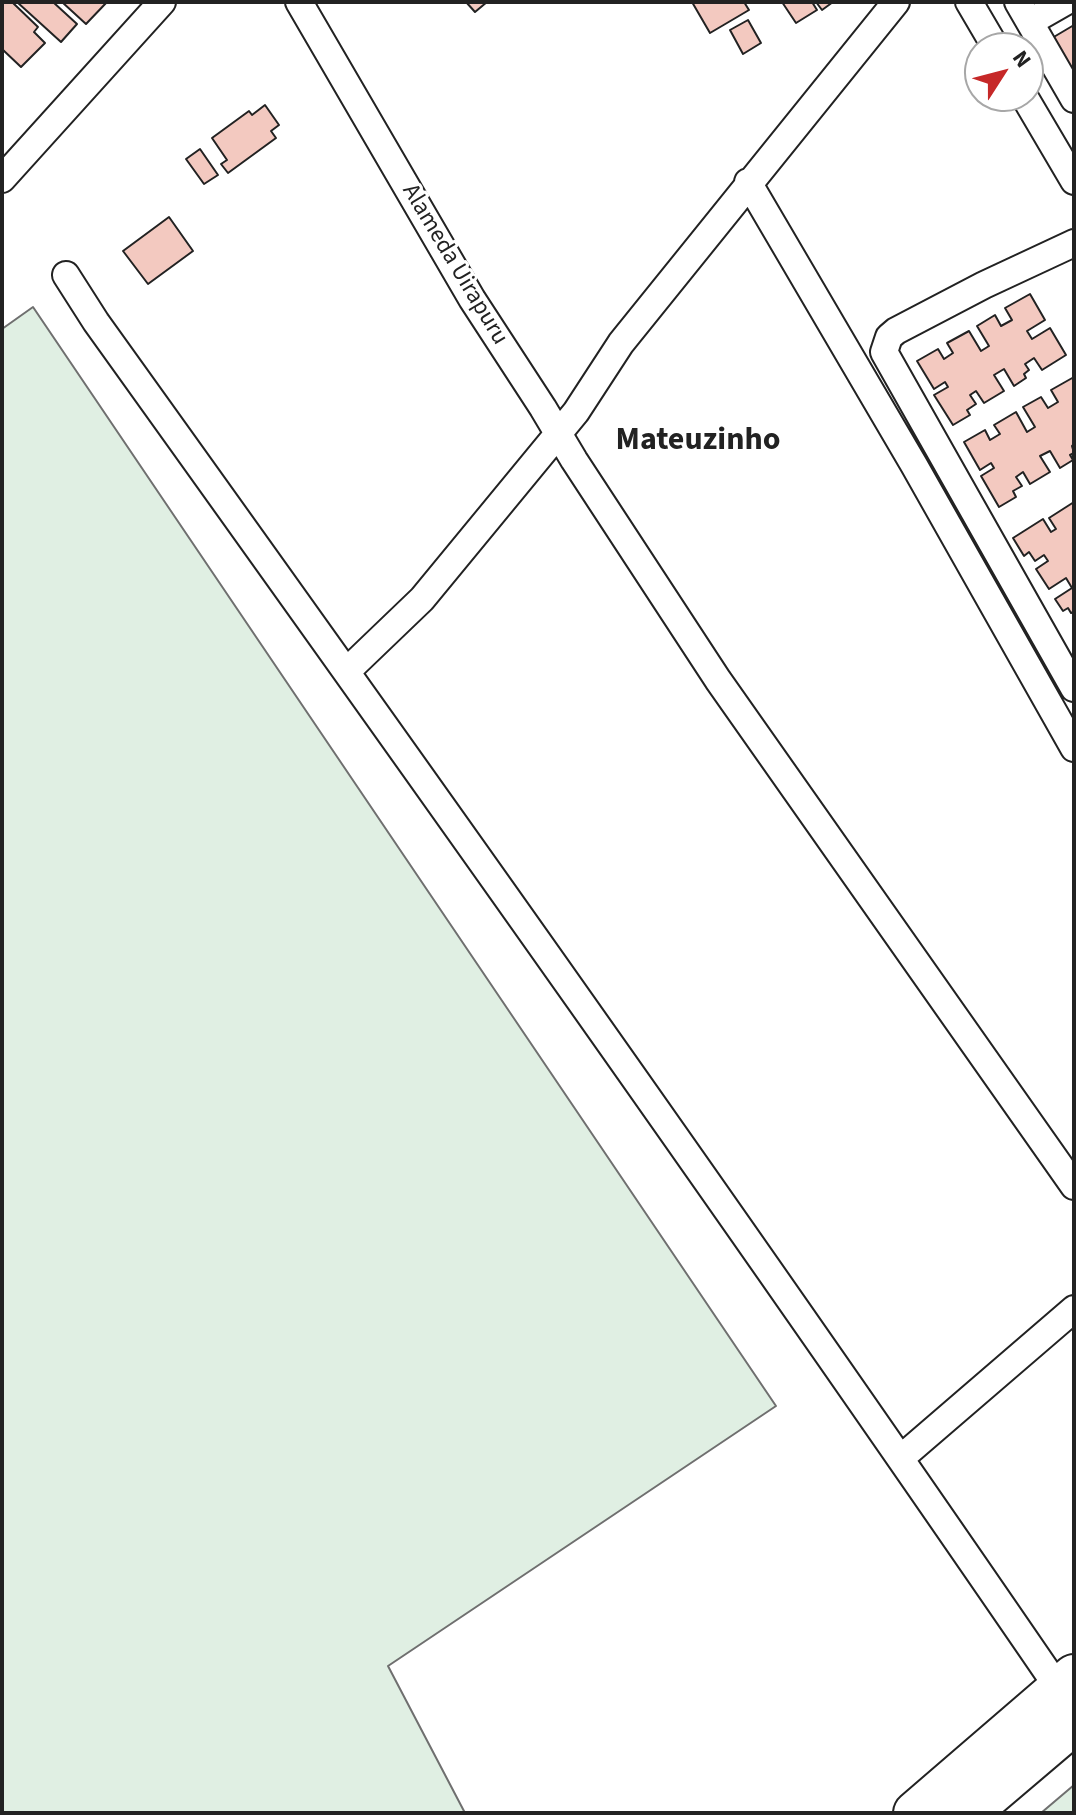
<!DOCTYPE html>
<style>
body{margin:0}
#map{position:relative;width:1076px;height:1815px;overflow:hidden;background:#fff;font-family:"Source Sans 3",sans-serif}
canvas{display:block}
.frame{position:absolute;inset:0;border:4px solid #222;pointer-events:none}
.north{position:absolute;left:964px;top:32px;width:80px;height:80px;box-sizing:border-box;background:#fff;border:2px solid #a7a7a7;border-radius:50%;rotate:54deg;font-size:22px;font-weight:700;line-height:32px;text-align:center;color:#222}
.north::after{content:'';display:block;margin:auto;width:28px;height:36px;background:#c62828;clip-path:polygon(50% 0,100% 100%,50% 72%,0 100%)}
</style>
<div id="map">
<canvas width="1076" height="1815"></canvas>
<div class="frame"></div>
<div class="north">N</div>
</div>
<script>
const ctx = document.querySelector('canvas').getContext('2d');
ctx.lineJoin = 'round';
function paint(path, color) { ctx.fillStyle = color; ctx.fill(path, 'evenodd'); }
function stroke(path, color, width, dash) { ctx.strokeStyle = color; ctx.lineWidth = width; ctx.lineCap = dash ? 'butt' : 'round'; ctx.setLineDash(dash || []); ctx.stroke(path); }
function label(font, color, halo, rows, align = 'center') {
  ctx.font = font + ' "Source Sans 3",sans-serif'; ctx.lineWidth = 6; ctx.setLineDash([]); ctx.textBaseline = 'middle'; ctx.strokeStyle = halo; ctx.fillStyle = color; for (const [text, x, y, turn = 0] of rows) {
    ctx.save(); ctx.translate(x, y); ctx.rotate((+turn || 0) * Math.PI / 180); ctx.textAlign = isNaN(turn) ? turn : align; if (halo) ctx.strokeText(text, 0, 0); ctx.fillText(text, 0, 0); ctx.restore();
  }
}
const green = new Path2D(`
 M 33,307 L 776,1406 L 388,1666 L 465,1813 L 2,1813 L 2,329 Z
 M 1074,1785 L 1074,1813 L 1041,1813 Z`);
paint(green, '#e0efe3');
stroke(green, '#6f6f6f', 2);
const building = new Path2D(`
 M 2,2 L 12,2 L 38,27 L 34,32 L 45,43 L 21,67 L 2,49 Z
 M 17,2 L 53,2 L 77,24 L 61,42 Z
 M 62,2 L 107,2 L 86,24 Z
 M 466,2 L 487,2 L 475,12 Z
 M 692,2 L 744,2 L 749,10 L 710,33 Z
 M 782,2 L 812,2 L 817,10 L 796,23 Z
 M 816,2 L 833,2 L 822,10 Z
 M 748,20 L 761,43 L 743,54 L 730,30 Z
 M 1074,25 L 1074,88 L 1047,41 Z
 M 265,105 L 279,125 L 271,131 L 276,138 L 228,173 L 221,164 L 227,160 L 212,138 L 249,111 L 252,115 Z
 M 200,149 L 218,175 L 204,184 L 186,159 Z
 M 169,217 L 193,251 L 148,284 L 123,251 Z
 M 1030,294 L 1045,320 L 1027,331 L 1032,339 L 1050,328 L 1066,355 L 1042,370 L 1034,358 L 1025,364 L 1029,370 L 1024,374 L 1026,378 L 1014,386 L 1004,369 L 994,375 L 1004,391 L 984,403 L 976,391 L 970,395 L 976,404 L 967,410 L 970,415 L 953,425 L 934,395 L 948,387 L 945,382 L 934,389 L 917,361 L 938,349 L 944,359 L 953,353 L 947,343 L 969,331 L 981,351 L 989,346 L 977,326 L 995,315 L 1001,326 L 1012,320 L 1005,308 Z
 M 1074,377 L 1074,444 L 1072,446 L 1074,453 L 1070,455 L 1073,460 L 1060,468 L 1050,451 L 1040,456 L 1050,472 L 1030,484 L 1023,472 L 1016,477 L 1022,486 L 1013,491 L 1016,497 L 999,507 L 981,476 L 994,468 L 991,463 L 980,470 L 964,442 L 985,430 L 990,440 L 1000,434 L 994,425 L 1016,412 L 1027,432 L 1035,427 L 1023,407 L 1041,397 L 1048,408 L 1058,402 L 1051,390 Z
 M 1074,502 L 1074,612 L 1071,613 L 1068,608 L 1063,611 L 1055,599 L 1072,588 L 1066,578 L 1049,589 L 1036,569 L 1048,561 L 1044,555 L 1035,561 L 1029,552 L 1024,556 L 1013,538 L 1043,519 L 1051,532 L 1056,529 L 1049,518 Z`);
paint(building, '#f3c9c0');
stroke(building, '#222', 2);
const street = new Path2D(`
 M 299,2 L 472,299 L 543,408 L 574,460 L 718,680 L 1074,1186
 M 969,2 L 996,48
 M 1018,2 L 1074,99
 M 1030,22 L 1065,2
 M 1024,96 L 1074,181
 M 2,179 L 162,2
 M 748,182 L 914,465 L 1074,748
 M 1074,243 L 984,285 L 896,331 L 889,337 L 884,352 L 1074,688
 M 66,275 L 96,322 C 421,775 744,1229 1059,1689
 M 347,671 L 422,599 L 576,412 L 621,343 L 896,2
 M 901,1458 L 1074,1309`);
const primary = new Path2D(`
 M 915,1813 L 1074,1676
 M 968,1813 L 1074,1723`);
stroke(street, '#222', 30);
stroke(primary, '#222', 46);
stroke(street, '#fff', 26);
stroke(primary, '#fff', 42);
label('24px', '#222', '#fff', [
 ["Alameda Uirapuru",454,265,59]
]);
label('bold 32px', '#222', '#fff', [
 ["Mateuzinho",698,442]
]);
</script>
